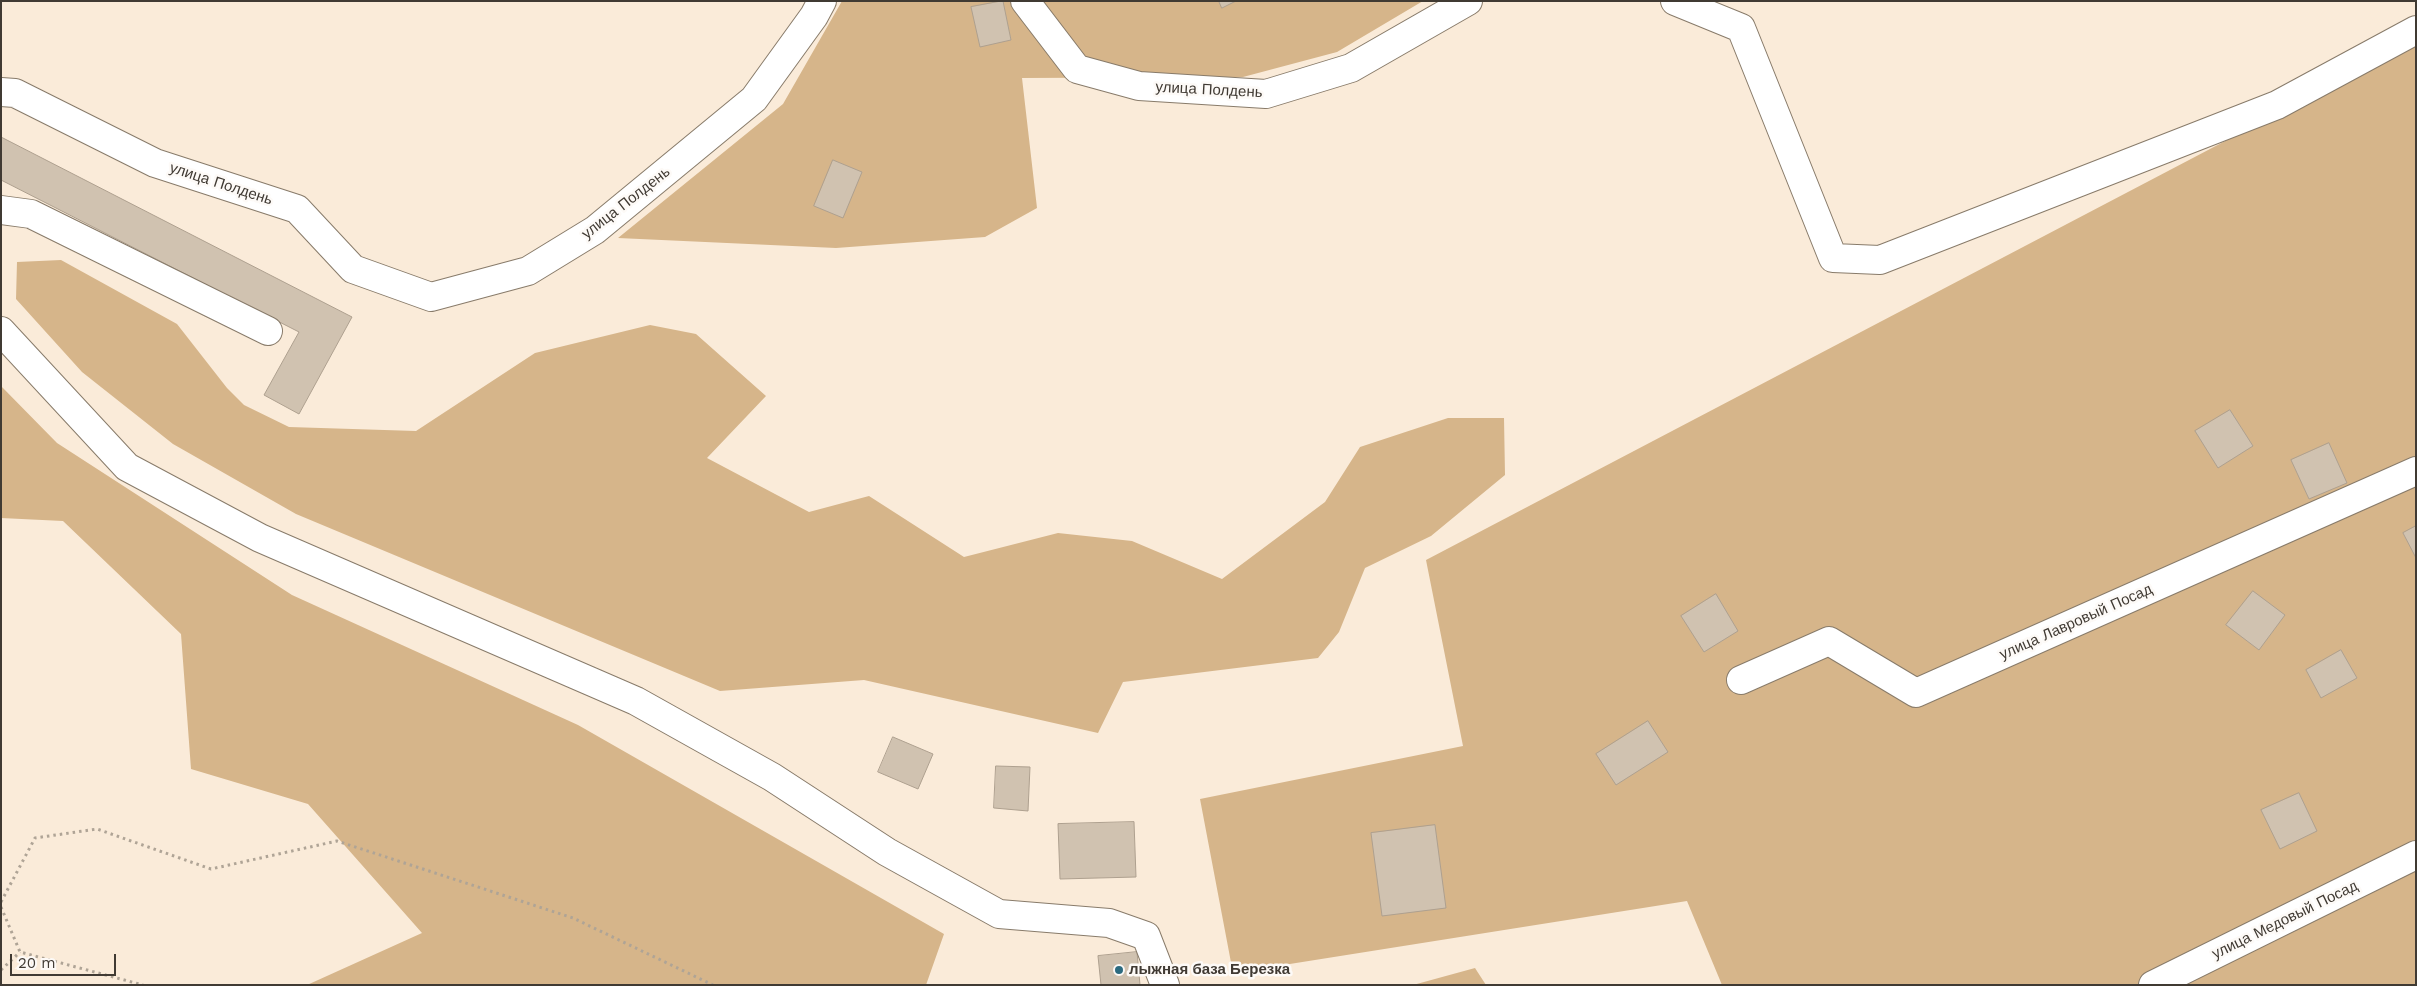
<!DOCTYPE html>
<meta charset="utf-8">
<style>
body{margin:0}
#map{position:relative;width:2417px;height:986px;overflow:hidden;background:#faebd9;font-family:"Work Sans",sans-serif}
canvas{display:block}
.frame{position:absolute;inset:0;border:2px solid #403a33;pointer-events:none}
.scale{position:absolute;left:10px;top:954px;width:106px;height:22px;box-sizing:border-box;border:2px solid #403a33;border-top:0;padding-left:6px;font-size:15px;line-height:18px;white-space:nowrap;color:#403a33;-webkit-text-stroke:4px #fdfaf7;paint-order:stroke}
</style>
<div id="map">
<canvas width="2417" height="986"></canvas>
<div class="frame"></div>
<div class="scale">20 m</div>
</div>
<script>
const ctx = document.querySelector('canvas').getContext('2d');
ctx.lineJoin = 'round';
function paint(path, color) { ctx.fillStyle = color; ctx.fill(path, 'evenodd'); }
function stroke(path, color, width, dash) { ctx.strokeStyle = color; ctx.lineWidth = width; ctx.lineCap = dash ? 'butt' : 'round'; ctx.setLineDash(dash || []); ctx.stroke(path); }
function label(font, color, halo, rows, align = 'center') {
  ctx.font = font + ' "Work Sans",sans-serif'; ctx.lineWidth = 5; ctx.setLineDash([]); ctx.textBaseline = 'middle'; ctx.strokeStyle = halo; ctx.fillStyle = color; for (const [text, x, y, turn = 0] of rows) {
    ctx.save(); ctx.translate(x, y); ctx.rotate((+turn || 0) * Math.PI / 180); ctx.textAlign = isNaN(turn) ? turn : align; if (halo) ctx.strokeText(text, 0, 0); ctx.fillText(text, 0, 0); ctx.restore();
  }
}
paint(new Path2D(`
 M 842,1 L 1423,1 L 1337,52 L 1243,77 L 1022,78 L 1037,208 L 985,237 L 836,248 L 618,238 L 783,104 Z
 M 2416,41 L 2416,985 L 1722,985 L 1687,901 L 1233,973 L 1200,799 L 1463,746 L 1426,560 Z
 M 61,260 L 177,324 L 227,388 L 244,405 L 289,427 L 416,431 L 535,353 L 650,325 L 696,334 L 766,396 L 707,458 L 809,512 L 869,496 L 964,557 L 1058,533 L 1132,541 L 1222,579 L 1325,502 L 1360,447 L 1448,418 L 1504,418 L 1505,475 L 1431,536 L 1365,568 L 1339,632 L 1318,658 L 1123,682 L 1098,733 L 864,680 L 720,691 L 296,514 L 173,444 L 82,372 L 16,299 L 17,262 Z
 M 1,386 L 57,443 L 292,595 L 578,725 L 944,934 L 926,985 L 307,985 L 422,933 L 308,804 L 191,769 L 181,634 L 63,521 L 1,518 Z
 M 1475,968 L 1486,985 L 1413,985 Z`), '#d6b58a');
const building = new Path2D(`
 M 1003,1 L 1011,40 L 980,47 L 971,7 Z
 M 1219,1 L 1236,1 L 1222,8 Z
 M 1,137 L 352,317 L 299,414 L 264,395 L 299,332 L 1,180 Z
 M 833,160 L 862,172 L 843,218 L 814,206 Z
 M 2230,410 L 2253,446 L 2218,468 L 2195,431 Z
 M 2329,443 L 2347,483 L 2309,499 L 2291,460 Z
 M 2416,526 L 2416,558 L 2403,533 Z
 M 2253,591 L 2285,615 L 2259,650 L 2226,625 Z
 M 1716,594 L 1738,631 L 1704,652 L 1681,616 Z
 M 2341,650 L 2357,678 L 2321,698 L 2306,670 Z
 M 1648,721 L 1668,752 L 1616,785 L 1596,754 Z
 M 893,737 L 933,754 L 918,789 L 878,772 Z
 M 996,766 L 1030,767 L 1028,811 L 994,808 Z
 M 2299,793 L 2317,831 L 2280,849 L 2261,810 Z
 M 1134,822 L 1136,877 L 1060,879 L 1058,824 Z
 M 1435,825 L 1446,908 L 1382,916 L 1371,833 Z
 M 1137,952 L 1140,985 L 1101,985 L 1098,956 Z`);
paint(building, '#d0c2b0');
stroke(building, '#aea08f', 1);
const minor = new Path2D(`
 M 1025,1 L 1077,69 L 1139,86 L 1266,94 L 1351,68 L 1468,1
 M 1675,1 L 1741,28 L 1833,258 L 1880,260 L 2277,105 L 2416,30
 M 1,92 L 15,93 L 155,163 L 297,209 L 353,269 L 431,297 L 528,271 L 595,230 L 754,99 L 814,16 L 822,1
 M 1,210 L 31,214 L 268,331
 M 1,331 L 127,467 L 260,538 L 636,701 L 772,777 L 887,852 L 999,914 L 1109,923 L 1146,936 L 1165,985
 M 1741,680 L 1829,641 L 1916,693 L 2416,471
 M 2153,985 L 2416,855`);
stroke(minor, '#887b6a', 30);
stroke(new Path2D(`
 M 1,902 L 35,838 L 97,829 L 211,869 L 337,841 L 573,918 L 713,985
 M 1,907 L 20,952 L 143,985
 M 1,970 L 20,952`), '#afa496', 3, [2.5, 4]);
stroke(minor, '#fff', 28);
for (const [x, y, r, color] of [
 [1119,970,5,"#2c6b80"]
]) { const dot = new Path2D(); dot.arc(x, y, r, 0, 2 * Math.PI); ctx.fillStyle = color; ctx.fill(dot); stroke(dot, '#fdfaf7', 2); }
label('15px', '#403a33', '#fdfaf7', [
 ["улица Полдень",1209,90,3],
 ["улица Полдень",221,184,18],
 ["улица Полдень",626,203,-38],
 ["улица Лавровый Посад",2076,622,-24],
 ["улица Медовый Посад",2285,920,-26]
]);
label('bold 15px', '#403a33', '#fdfaf7', [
 ["лыжная база Березка",1129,970]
], 'left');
</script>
